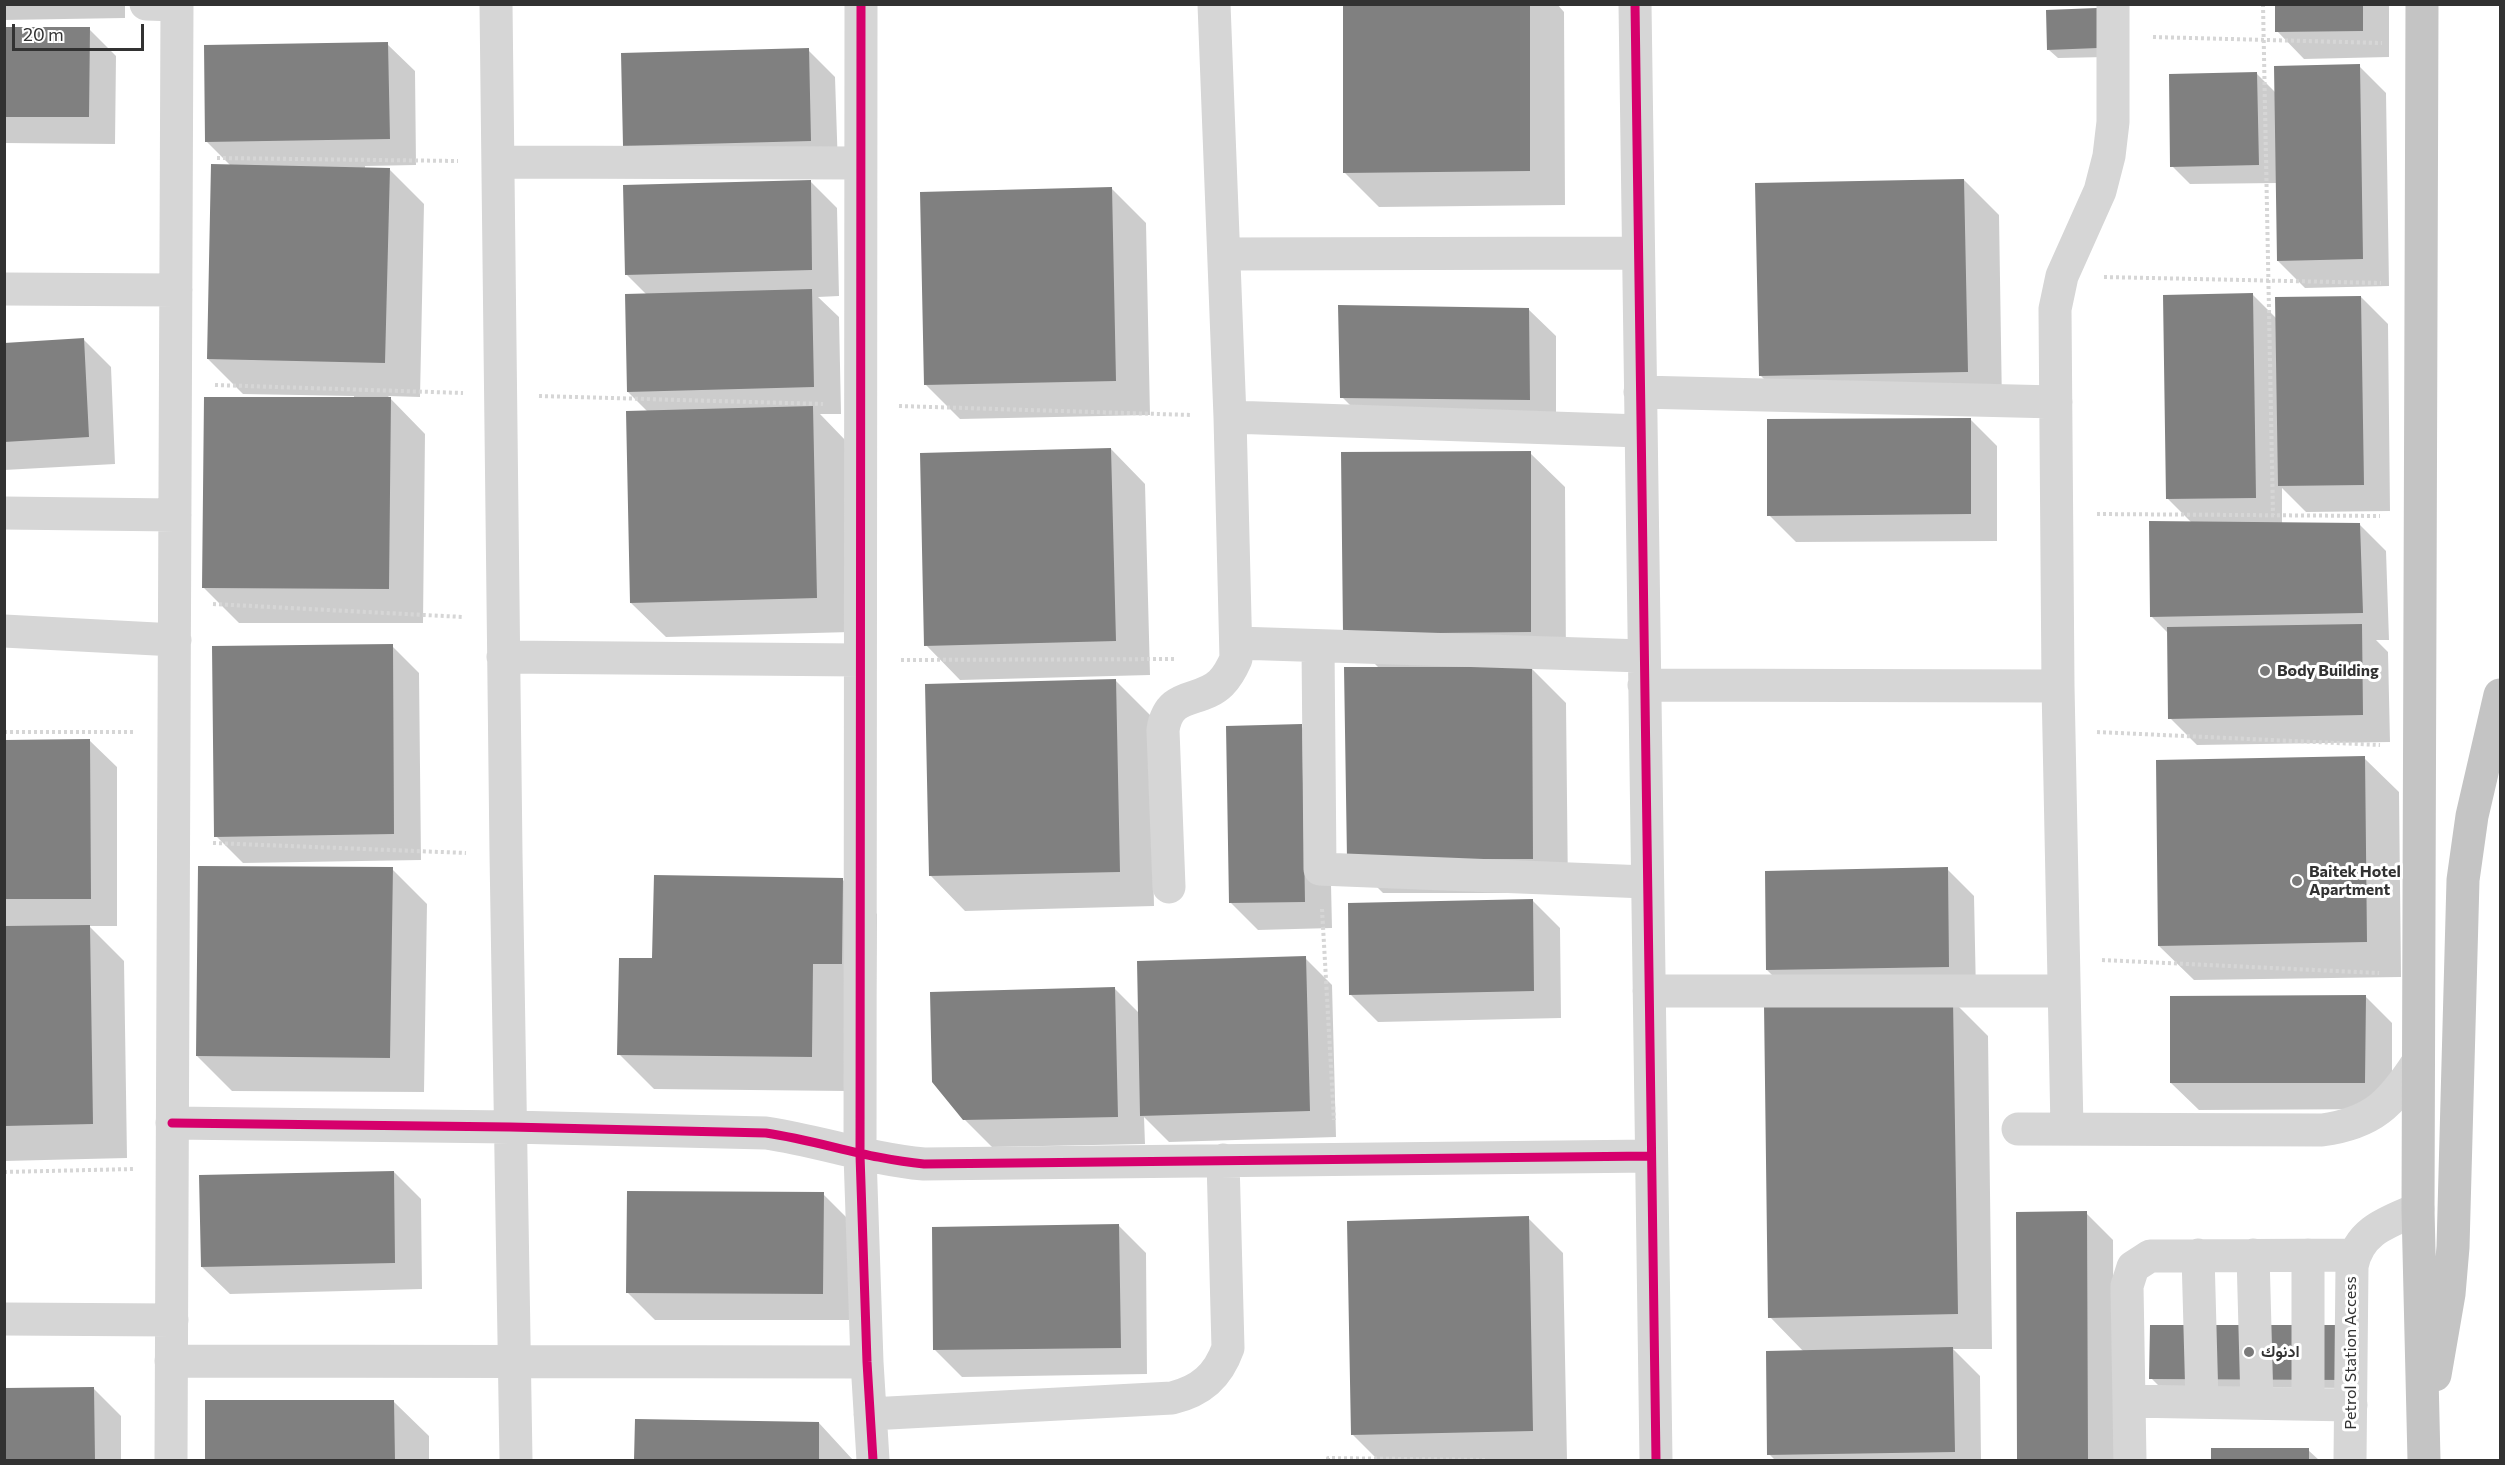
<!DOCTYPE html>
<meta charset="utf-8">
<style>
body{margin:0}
#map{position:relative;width:2505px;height:1465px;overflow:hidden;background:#fff;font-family:Commissioner,sans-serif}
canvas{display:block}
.frame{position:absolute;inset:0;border:6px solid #323232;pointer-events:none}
.scale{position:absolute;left:12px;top:24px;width:132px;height:27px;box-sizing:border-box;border:3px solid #323232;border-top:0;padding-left:8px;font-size:18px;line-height:21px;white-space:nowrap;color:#323232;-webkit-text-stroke:4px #fff;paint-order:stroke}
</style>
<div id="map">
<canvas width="2505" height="1465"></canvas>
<div class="frame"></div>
<div class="scale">20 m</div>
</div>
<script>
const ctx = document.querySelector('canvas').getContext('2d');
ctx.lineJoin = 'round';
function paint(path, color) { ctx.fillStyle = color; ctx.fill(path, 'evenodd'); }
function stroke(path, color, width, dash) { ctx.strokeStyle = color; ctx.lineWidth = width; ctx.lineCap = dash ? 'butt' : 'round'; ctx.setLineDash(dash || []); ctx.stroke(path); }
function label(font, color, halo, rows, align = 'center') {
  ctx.font = font + ' Commissioner,Vazirmatn,sans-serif'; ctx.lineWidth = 6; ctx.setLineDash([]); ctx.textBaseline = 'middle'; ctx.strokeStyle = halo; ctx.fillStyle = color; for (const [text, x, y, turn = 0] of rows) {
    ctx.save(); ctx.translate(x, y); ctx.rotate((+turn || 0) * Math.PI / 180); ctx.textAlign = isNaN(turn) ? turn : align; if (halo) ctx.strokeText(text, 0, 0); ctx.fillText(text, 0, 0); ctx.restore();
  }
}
paint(new Path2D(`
 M 4,4 L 125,4 L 125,18 L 4,20 Z
 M 1344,4 L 1557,4 L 1564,12 L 1565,205 L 1379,207 L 1344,172 Z
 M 2276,4 L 2389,4 L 2389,57 L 2304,59 L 2277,31 Z
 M 2097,10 L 2106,57 L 2058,58 L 2049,50 Z
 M 4,29 L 89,29 L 116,56 L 115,144 L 4,143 Z
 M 387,44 L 415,71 L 416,165 L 365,166 L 365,169 L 389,169 L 424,204 L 420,397 L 388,396 L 425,434 L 423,623 L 239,623 L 204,588 L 354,399 L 354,396 L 243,394 L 208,359 L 231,166 L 206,141 Z
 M 808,50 L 835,77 L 838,168 L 652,172 L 625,145 Z
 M 2359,66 L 2386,93 L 2389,286 L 2305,288 L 2278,261 L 2277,183 L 2190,184 L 2172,166 L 2256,73 L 2276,93 Z
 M 1964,180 L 1999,215 L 2002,406 L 1795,410 L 1760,375 Z
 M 810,181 L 837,208 L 839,296 L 818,297 L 839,317 L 841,414 L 820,414 L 847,442 L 851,632 L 666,637 L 631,603 L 648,412 L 628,392 L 647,295 L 626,274 Z
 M 1111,188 L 1146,223 L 1150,415 L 960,419 L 926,385 Z
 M 2253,295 L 2277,319 L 2361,297 L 2388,324 L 2390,511 L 2306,512 L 2282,488 L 2282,524 L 2359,524 L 2386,551 L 2389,640 L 2376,640 L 2388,652 L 2390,742 L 2197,745 L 2170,718 L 2169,634 L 2152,617 L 2192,523 L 2167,498 Z
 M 1528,309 L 1556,336 L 1556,427 L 1369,424 L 1342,397 Z
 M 84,340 L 111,367 L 115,464 L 4,470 L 4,344 Z
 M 1970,419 L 1997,446 L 1997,541 L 1796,542 L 1769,515 Z
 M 1111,449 L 1145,484 L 1150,675 L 960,680 L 926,645 Z
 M 1530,453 L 1565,487 L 1566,666 L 1530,667 L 1566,703 L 1568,893 L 1383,893 L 1348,858 L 1380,669 L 1345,634 Z
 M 392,646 L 419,673 L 421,860 L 243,863 L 216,836 Z
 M 1115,680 L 1150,715 L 1154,906 L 965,911 L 931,876 Z
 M 1301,726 L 1328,753 L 1332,928 L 1258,930 L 1231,903 Z
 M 89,740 L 117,767 L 117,926 L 89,926 L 124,961 L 127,1158 L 4,1161 L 4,741 Z
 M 2364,758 L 2399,792 L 2401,977 L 2194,980 L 2159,946 Z
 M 392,869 L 427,904 L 424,1092 L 232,1091 L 197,1056 Z
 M 1947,869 L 1974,896 L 1976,994 L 1794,997 L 1767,970 Z
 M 842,879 L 877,914 L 876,999 L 847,1091 L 654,1089 L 619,1054 L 654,960 Z
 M 1533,901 L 1560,928 L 1561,1018 L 1378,1022 L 1351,995 Z
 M 1305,958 L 1332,985 L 1336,1137 L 1169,1142 L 1144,1117 L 1145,1144 L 992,1147 L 964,1119 L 1115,989 L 1140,1014 Z
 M 2365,996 L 2392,1023 L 2392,1109 L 2199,1110 L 2171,1083 Z
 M 1953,1001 L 1988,1036 L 1992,1349 L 1953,1349 L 1980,1376 L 1981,1460 L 1775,1460 L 1769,1454 L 1804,1352 L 1770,1317 Z
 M 394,1172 L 421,1199 L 422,1289 L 230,1294 L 202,1267 Z
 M 823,1194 L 850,1221 L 849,1320 L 655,1320 L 628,1293 Z
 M 2086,1213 L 2113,1240 L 2114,1460 L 2019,1460 Z
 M 1528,1218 L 1563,1253 L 1567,1460 L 1378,1460 L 1353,1435 Z
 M 1119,1226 L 1146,1253 L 1147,1374 L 962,1377 L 935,1350 Z
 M 2348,1326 L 2356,1388 L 2160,1387 L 2151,1378 Z
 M 94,1389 L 121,1416 L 121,1460 L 4,1460 L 4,1390 Z
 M 206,1402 L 394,1402 L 429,1436 L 429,1460 L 206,1460 Z
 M 636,1420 L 819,1423 L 853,1460 L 635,1460 Z
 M 2212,1450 L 2308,1450 L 2319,1460 L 2212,1460 Z`), '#0003');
paint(new Path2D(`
 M 1343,4 L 1530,4 L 1530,171 L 1343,173 Z
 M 2275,4 L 2363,4 L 2363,31 L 2275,32 Z
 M 2097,8 L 2098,48 L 2047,50 L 2046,10 Z
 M 4,27 L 90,27 L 89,117 L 4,117 Z
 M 388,42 L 390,139 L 205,142 L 204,45 Z
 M 809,48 L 811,141 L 623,146 L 621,53 Z
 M 2360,64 L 2363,259 L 2277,261 L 2274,66 Z
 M 2257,72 L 2259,165 L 2170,167 L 2169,74 Z
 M 211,164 L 390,168 L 385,363 L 207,359 Z
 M 1964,179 L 1968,372 L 1759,376 L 1755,183 Z
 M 811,180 L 812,270 L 625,275 L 623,185 Z
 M 1112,187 L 1116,381 L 924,385 L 920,192 Z
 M 812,289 L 814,387 L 627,392 L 625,294 Z
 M 2253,293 L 2256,498 L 2166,499 L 2163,295 Z
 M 2361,296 L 2364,485 L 2278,486 L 2275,297 Z
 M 1338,305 L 1529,308 L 1530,400 L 1340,398 Z
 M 84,338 L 89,437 L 4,442 L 4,343 Z
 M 204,397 L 391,397 L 389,589 L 202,588 Z
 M 813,406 L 817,598 L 630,603 L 626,411 Z
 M 1971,418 L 1971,514 L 1767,516 L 1767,419 Z
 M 1111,448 L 1116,641 L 924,646 L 920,453 Z
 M 1531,451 L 1531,632 L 1343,634 L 1341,452 Z
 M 2149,521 L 2360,523 L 2363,613 L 2150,617 Z
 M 2362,624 L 2363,715 L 2168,719 L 2167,627 Z
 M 393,644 L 394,834 L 214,837 L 212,646 Z
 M 1344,667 L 1532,667 L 1533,859 L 1347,859 Z
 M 1116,679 L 1120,872 L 929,876 L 925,684 Z
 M 1302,724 L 1305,902 L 1229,903 L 1226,726 Z
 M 90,739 L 91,899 L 4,899 L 4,740 Z
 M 2365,756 L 2367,942 L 2158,946 L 2156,760 Z
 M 198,866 L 393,867 L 390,1058 L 196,1056 Z
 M 1948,867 L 1949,967 L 1766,970 L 1765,871 Z
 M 654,875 L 843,878 L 842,964 L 813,964 L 812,1057 L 617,1055 L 619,958 L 652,958 Z
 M 1533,899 L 1534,991 L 1349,995 L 1348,903 Z
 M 90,925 L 93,1124 L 4,1126 L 4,926 Z
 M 1306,956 L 1310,1111 L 1140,1116 L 1137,961 Z
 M 1115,987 L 1118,1117 L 963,1120 L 932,1082 L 930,992 Z
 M 2366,995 L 2365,1083 L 2170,1083 L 2170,996 Z
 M 1953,1000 L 1958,1314 L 1768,1318 L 1764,1004 Z
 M 394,1171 L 395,1263 L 201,1267 L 199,1175 Z
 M 627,1191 L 824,1192 L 823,1294 L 626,1293 Z
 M 2087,1211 L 2088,1460 L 2017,1460 L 2016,1212 Z
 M 1529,1216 L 1533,1431 L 1351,1435 L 1347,1221 Z
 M 1119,1224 L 1121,1348 L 933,1350 L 932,1227 Z
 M 2150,1325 L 2348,1325 L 2348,1380 L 2149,1379 Z
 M 1953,1347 L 1955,1452 L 1767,1455 L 1766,1351 Z
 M 94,1387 L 95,1460 L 4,1460 L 4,1388 Z
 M 205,1400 L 394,1400 L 395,1460 L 205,1460 Z
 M 635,1419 L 819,1422 L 819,1460 L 634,1460 Z
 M 2211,1448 L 2309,1448 L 2309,1460 L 2211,1460 Z`), '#808080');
stroke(new Path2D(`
 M 2263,4 L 2273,515
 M 2153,37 L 2382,43
 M 217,158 L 458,161
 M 2104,277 L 2381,283
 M 215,385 L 463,393
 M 539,396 L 823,404
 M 899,406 L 1191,415
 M 2097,514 L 2380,516
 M 213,604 L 463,617
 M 901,660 L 1175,659
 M 4,732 L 136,732
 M 2097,732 L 2380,745
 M 213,843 L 466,853
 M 1322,909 L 1334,1120
 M 2102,960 L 2379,973
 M 4,1172 L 133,1169
 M 1328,1460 L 1328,1458 L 1488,1460`), '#d6d6d6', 4, [3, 3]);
stroke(new Path2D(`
 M 146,4 L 177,5
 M 496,4 L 506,854 L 516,1460
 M 861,4 L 860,1155 L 867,1362 L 873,1460
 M 1635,4 L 1656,1460
 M 498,162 L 860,163
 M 1224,254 L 1638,253
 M 4,289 L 176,290
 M 1640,392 L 2056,402
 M 1230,417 L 1641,431
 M 4,513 L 175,515
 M 4,631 L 175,640
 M 1237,643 L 1643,656
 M 1318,646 L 1320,869 L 1646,882
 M 503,657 L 860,660
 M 1644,685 L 2058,686
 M 1169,887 L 1163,730 C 1169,690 1200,704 1221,683 C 1228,676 1232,668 1236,659 L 1230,417 L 1214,4
 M 1649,991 L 2064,991
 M 172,1123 L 510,1127 L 766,1133 C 820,1141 869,1159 924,1164 L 1651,1156
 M 2018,1129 L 2322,1130 C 2373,1123 2391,1104 2418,1062
 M 2067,1129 L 2058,686 L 2055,309 L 2062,276 L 2100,191 L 2109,156 L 2113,122 L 2113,4
 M 2198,1255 L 2202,1402
 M 2253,1255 L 2257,1403
 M 4,1319 L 172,1320
 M 171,1361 L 867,1362
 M 2129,1401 L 2351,1405
 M 2308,1404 L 2308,1255
 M 870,1414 L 1172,1398 C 1201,1391 1218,1376 1228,1348 L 1223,1160
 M 171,1460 L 177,4
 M 2130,1460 L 2127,1286 L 2133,1267 L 2150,1256 L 2354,1255
 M 2350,1460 L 2352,1266 C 2359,1230 2388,1222 2418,1209`), '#d6d6d6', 33);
stroke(new Path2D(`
 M 2422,4 L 2418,1209 L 2424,1460
 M 2435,1375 L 2449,1294 L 2453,1247 L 2463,880 L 2472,816 L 2500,695`), '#c4c4c4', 33);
stroke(new Path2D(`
 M 861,4 L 860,1155 L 867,1362 L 873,1460
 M 1635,4 L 1656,1460
 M 172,1123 L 510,1127 L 766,1133 C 820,1141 869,1159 924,1164 L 1651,1156`), '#d6006c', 9);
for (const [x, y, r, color] of [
 [2265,671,6,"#7a7a7a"],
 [2297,881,6,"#7a7a7a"],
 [2249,1352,6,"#7a7a7a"]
]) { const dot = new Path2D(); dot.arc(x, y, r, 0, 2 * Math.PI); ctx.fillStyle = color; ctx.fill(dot); stroke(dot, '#fff', 2); }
label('bold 16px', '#323232', '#fff', [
 ["Body Building",2277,671],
 ["Baitek Hotel",2309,872],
 ["Apartment",2309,890],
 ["ادنوك",2261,1352]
], 'left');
label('16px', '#323232', '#fff', [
 ["Petrol Station Access",2351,1353,-90]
]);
</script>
